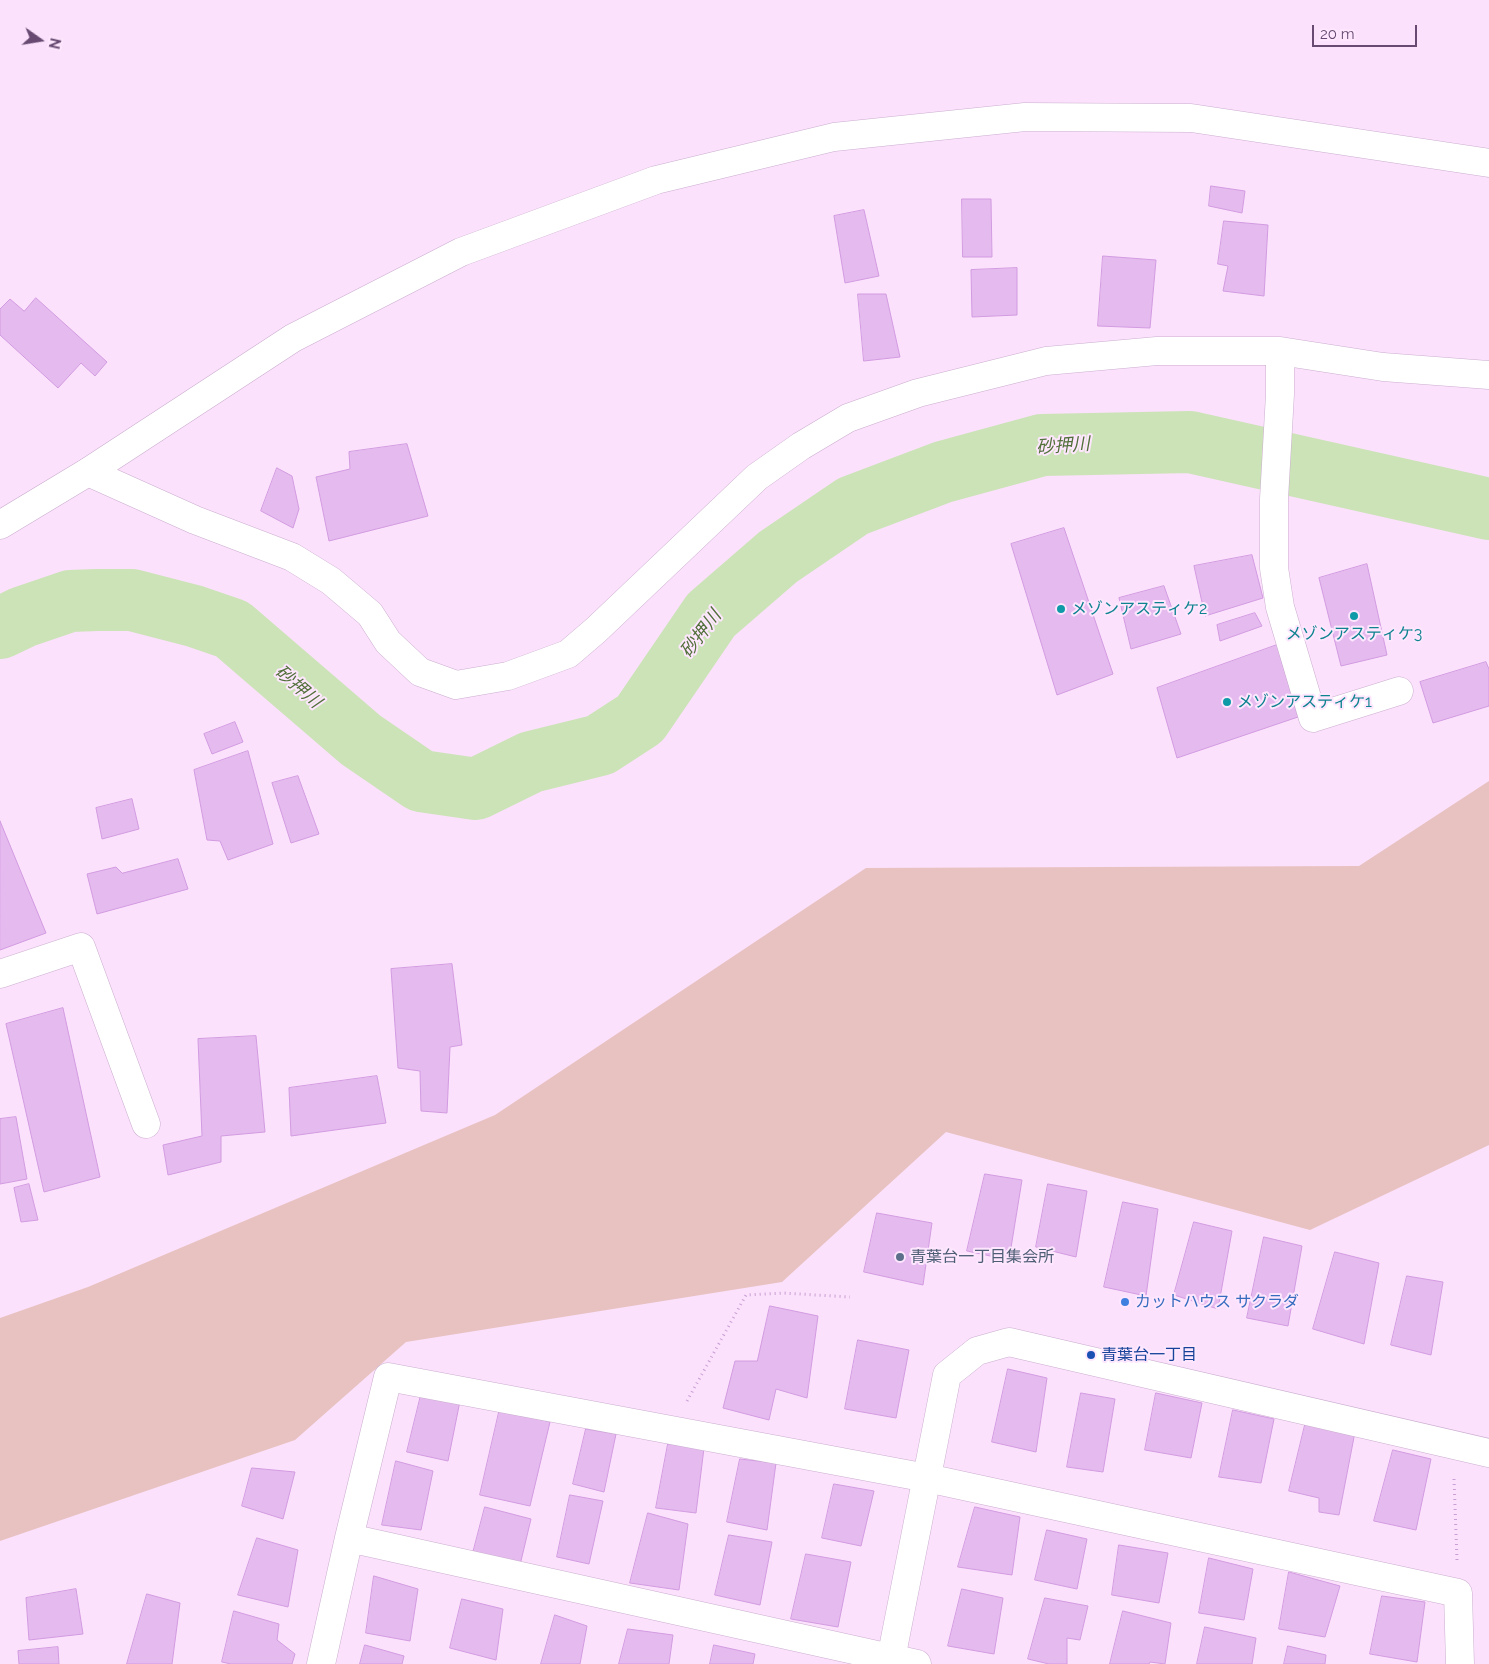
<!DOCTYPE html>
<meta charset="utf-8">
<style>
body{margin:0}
#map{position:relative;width:1489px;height:1664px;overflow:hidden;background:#fbe1fb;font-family:Raleway,sans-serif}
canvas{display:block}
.north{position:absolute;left:15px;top:15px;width:50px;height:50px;-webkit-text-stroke:4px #fee7fe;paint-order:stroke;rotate:103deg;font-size:14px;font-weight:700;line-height:20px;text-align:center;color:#674971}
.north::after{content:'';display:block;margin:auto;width:18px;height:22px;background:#674971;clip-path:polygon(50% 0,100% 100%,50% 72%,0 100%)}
.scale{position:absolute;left:1312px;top:25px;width:105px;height:22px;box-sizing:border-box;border:2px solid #674971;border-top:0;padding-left:6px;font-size:15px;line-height:18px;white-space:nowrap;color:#674971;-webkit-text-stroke:4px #fee7fe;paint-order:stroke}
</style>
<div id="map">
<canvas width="1489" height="1664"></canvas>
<div class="north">N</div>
<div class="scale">20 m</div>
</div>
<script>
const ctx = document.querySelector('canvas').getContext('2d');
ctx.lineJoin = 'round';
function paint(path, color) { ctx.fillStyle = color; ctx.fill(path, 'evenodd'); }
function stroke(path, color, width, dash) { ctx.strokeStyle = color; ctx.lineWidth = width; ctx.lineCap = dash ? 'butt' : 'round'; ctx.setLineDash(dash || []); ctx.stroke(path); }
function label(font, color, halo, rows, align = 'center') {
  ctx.font = font + ' Raleway,"Noto Sans JP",sans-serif'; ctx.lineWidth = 4; ctx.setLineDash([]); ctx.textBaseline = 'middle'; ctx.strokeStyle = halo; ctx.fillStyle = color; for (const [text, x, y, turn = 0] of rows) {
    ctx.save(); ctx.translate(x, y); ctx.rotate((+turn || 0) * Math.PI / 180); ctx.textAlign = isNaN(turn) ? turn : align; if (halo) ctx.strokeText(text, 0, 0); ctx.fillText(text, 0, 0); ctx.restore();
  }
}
paint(new Path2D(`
 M 1489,781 L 1489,1145 L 1310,1230 L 946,1132 L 782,1282 L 406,1342 L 295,1440 L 0,1541 L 0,1318 L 88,1287 L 495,1115 L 866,868 L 1359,866 Z`), '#e8c1c1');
stroke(new Path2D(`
 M 0,628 L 23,617 L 70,601 L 97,600 L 132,600 L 194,616 L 232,629 L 361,740 L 421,781 L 476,789 L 531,762 L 600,745 L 640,719 L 711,615 L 778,557 L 853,506 L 943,472 L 1042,445 L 1190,442 L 1489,509`), '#cbe3b7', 62);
const building = new Path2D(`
 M 1211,186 L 1245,191 L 1242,213 L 1209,206 Z
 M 962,199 L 991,199 L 992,257 L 963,257 Z
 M 864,210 L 879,276 L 845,283 L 834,216 Z
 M 1224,221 L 1268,225 L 1264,296 L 1223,291 L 1228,266 L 1218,264 Z
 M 1103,256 L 1156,260 L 1150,328 L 1098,326 Z
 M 1017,268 L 1017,315 L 972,317 L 971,270 Z
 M 858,294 L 886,294 L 900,357 L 864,361 Z
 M 36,298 L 107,362 L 95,376 L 81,363 L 58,388 L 0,335 L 0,309 L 10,299 L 24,311 Z
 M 407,444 L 428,516 L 329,541 L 316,477 L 350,469 L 349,452 Z
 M 277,468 L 292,476 L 299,509 L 293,528 L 261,511 Z
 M 1064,528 L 1113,674 L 1057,695 L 1011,544 Z
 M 1252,555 L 1263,598 L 1205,616 L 1194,566 Z
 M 1367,564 L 1387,655 L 1341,666 L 1319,578 Z
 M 1164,586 L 1181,634 L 1131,649 L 1119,598 Z
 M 1255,613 L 1262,626 L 1220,641 L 1217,625 Z
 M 1277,645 L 1298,717 L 1177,758 L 1157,688 Z
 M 1486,662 L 1489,669 L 1489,706 L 1433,723 L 1420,682 Z
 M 235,722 L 243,742 L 212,754 L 204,734 Z
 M 248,751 L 273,844 L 228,860 L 220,841 L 207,840 L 194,770 Z
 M 298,776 L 319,834 L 291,843 L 272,783 Z
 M 132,799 L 139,829 L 102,839 L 96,808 Z
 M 0,821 L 46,933 L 0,950 Z
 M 178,859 L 188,889 L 97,914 L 87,874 L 116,867 L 122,873 Z
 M 452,964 L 462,1045 L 450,1047 L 447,1113 L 421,1111 L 420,1071 L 398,1068 L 391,969 Z
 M 63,1008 L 100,1177 L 44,1192 L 6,1024 Z
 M 256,1036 L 265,1132 L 221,1136 L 221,1162 L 168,1175 L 163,1145 L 202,1136 L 198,1039 Z
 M 377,1076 L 386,1123 L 291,1136 L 289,1088 Z
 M 16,1117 L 27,1179 L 0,1184 L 0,1119 Z
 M 985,1174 L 1022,1180 L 1009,1260 L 967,1251 Z
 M 29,1184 L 38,1220 L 21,1222 L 14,1188 Z
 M 1048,1184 L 1087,1191 L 1076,1257 L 1036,1247 Z
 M 1123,1202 L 1158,1209 L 1146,1296 L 1104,1287 Z
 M 877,1213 L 932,1223 L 923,1285 L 864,1272 Z
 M 1194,1222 L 1232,1231 L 1218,1309 L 1174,1295 Z
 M 1264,1237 L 1302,1246 L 1288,1326 L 1247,1318 Z
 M 1335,1252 L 1379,1263 L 1364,1344 L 1313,1329 Z
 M 1407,1276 L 1443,1282 L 1431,1355 L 1391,1345 Z
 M 770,1306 L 818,1316 L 807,1398 L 776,1389 L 769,1420 L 723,1408 L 735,1361 L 757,1361 Z
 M 858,1340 L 909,1350 L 896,1418 L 845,1409 Z
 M 1008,1369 L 1047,1378 L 1036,1452 L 992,1442 Z
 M 422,1391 L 460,1401 L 448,1461 L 407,1452 Z
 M 1081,1393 L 1115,1399 L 1103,1472 L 1067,1467 Z
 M 1156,1393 L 1202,1403 L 1191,1458 L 1145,1450 Z
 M 500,1408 L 550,1422 L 530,1506 L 480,1495 Z
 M 1233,1410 L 1274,1419 L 1261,1483 L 1219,1477 Z
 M 1306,1421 L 1355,1432 L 1339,1515 L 1319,1512 L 1319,1498 L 1289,1491 Z
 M 586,1429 L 616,1434 L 604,1492 L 573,1484 Z
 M 668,1444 L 704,1448 L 696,1513 L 656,1508 Z
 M 1393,1450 L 1431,1459 L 1416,1530 L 1374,1521 Z
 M 740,1459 L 776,1463 L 767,1530 L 727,1522 Z
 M 396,1461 L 433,1471 L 421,1530 L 382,1525 Z
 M 252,1468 L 295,1472 L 283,1519 L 242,1506 Z
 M 834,1484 L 874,1491 L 861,1546 L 822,1538 Z
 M 570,1495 L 603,1501 L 589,1564 L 557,1557 Z
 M 485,1507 L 531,1519 L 520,1565 L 473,1553 Z
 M 975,1507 L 1020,1517 L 1012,1575 L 958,1567 Z
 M 648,1513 L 688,1524 L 679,1590 L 630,1583 Z
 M 1047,1530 L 1087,1539 L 1077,1589 L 1035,1580 Z
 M 729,1535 L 772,1542 L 760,1605 L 715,1595 Z
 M 257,1538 L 298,1550 L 288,1607 L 238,1595 Z
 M 1119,1545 L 1168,1553 L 1159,1603 L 1112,1595 Z
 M 806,1554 L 851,1562 L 838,1627 L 791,1619 Z
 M 1209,1558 L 1253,1569 L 1244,1620 L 1199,1613 Z
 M 1289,1572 L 1340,1586 L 1325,1637 L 1279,1629 Z
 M 374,1576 L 418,1589 L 410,1641 L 366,1633 Z
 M 76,1589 L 83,1634 L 29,1640 L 26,1598 Z
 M 962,1589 L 1003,1598 L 994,1654 L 948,1646 Z
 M 147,1594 L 180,1603 L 172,1664 L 127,1664 Z
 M 1382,1596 L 1425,1602 L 1417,1662 L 1370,1654 Z
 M 1045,1598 L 1088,1606 L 1080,1640 L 1067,1638 L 1067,1664 L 1049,1664 L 1028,1659 Z
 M 462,1599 L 503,1609 L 496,1660 L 450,1648 Z
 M 234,1611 L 279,1624 L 277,1640 L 295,1654 L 292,1664 L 231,1664 L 222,1662 Z
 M 1123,1611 L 1171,1623 L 1165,1664 L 1150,1662 L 1149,1664 L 1110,1664 Z
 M 555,1615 L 587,1626 L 580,1664 L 541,1664 Z
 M 1205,1627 L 1256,1638 L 1252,1664 L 1197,1664 Z
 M 628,1629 L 673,1635 L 669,1664 L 619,1664 Z
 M 365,1645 L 404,1656 L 402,1664 L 360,1664 Z
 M 714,1645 L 755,1654 L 753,1664 L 710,1664 Z
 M 1288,1646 L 1326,1655 L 1325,1664 L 1284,1664 Z
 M 58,1647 L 59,1664 L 19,1664 L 18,1651 Z`);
paint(building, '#e5baef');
stroke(building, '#d29be1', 1);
const minor = new Path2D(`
 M 1280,351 L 1280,394 L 1274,499 L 1274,568 L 1280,607 L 1313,718 L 1399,691
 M 88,472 L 195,520 L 292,557 L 331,581 L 370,614 L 388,642 L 420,672 L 456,685 L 508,676 L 568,654 L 596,630 L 757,477 L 801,446 L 848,418 L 918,393 L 1046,361 L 1157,351 L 1280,351 L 1383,367 L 1489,375
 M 0,974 L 81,947 L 146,1124
 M 349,1538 L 917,1664
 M 321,1664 L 349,1538 L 388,1377 L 927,1478 L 1458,1593 L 1460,1664`);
const tertiary = new Path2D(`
 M 0,525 L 88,472 L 293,338 L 461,252 L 656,180 L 834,137 L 1025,117 L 1191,118 L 1489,163
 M 890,1664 L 947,1375 L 977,1351 L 1009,1342 L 1489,1453`);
stroke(minor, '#cbaed0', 29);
stroke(tertiary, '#cbaed0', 29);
stroke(new Path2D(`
 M 687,1401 L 746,1295 L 783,1293 L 850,1297
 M 1454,1479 L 1457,1560`), '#c89ed4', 3, [1, 4]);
stroke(minor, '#fff', 28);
stroke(tertiary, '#fff', 28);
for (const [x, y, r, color] of [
 [1061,609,5,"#0f9aa8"],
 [1354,616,5,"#0f9aa8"],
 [1227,702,5,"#0f9aa8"],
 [900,1257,5,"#5c6f8a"],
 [1125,1302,5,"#3f7fe0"],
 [1091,1355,5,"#1a4fb4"]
]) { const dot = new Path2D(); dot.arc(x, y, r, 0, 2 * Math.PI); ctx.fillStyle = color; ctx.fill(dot); stroke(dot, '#fee7fe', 2); }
label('16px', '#0d838f', '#fee7fe', [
 ["メゾンアスティケ2",1071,609],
 ["メゾンアスティケ3",1354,634,"center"],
 ["メゾンアスティケ1",1237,702]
], 'left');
label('16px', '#4e5e75', '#fee7fe', [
 ["青葉台一丁目集会所",910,1257]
], 'left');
label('16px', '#366cbe', '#fee7fe', [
 ["カットハウス サクラダ",1135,1302]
], 'left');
label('16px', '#164399', '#fee7fe', [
 ["青葉台一丁目",1101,1355]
], 'left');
label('italic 18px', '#52703b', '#fee7fe', [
 ["砂押川",1063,446,-4],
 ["砂押川",701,634,-53],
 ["砂押川",298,687,41]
]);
</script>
